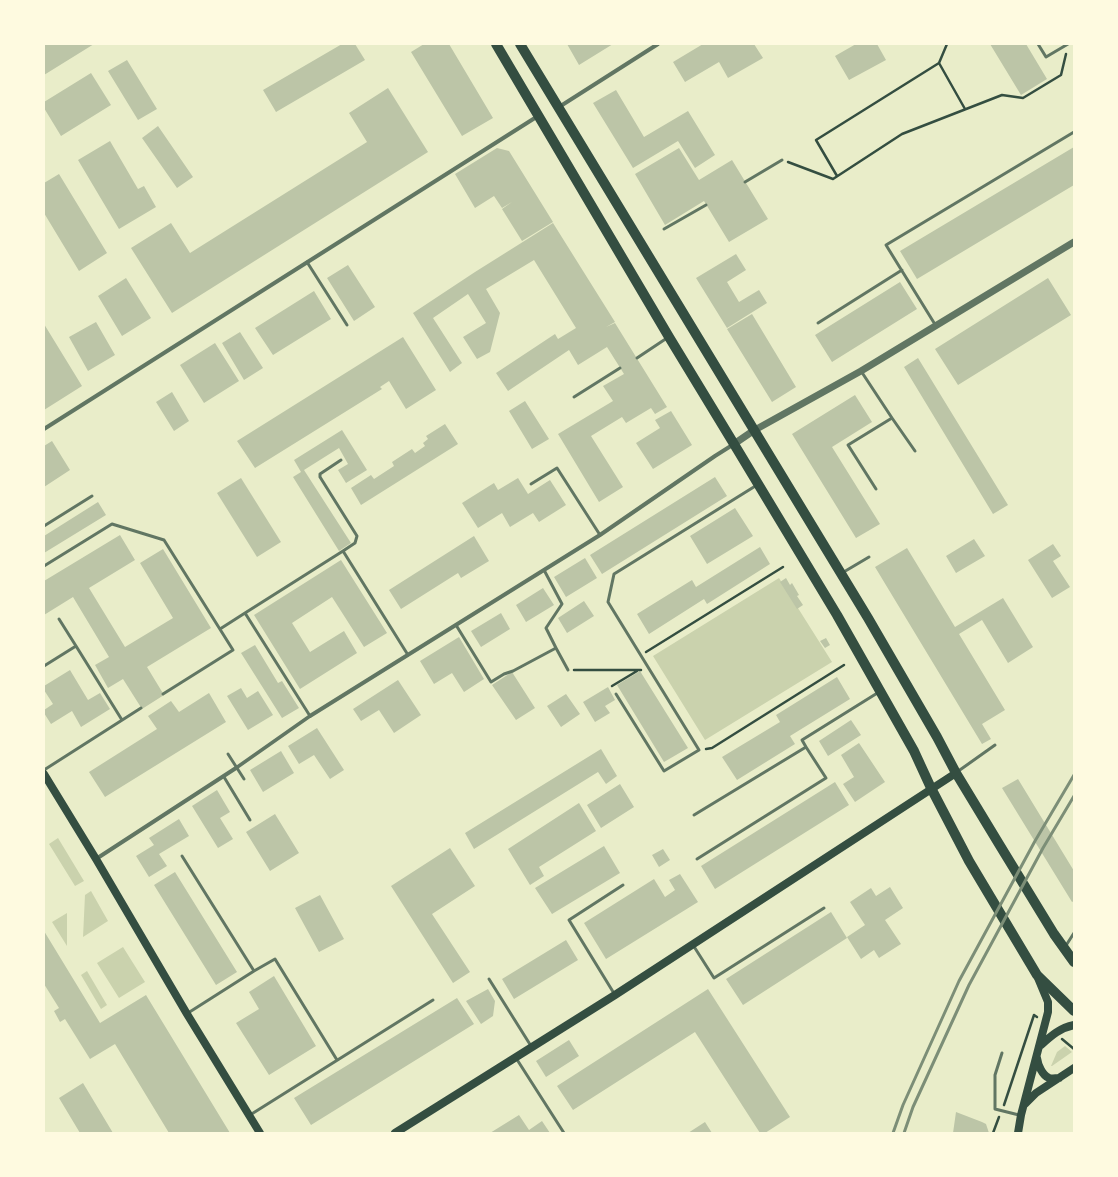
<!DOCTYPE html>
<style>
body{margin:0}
#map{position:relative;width:1118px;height:1177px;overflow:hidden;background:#e9edc9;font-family:"Alegreya Sans",sans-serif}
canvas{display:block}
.frame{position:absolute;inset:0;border:45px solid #fefae0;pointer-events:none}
</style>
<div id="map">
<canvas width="1118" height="1177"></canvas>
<div class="frame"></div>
</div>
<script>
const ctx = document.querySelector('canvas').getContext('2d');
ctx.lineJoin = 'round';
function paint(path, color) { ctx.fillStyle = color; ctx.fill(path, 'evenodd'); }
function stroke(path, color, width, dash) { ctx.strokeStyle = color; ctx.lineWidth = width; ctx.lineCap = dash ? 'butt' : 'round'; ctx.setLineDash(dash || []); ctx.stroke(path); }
paint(new Path2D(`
 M 779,578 L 832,662 L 705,740 L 653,656 Z
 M 58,838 L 84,881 L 75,886 L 49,844 Z
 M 91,891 L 108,921 L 83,937 L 85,895 Z
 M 67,913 L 67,946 L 52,922 Z
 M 123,947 L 145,982 L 119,998 L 97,963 Z
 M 87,971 L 107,1005 L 101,1009 L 81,975 Z
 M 1065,1046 L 1072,1052 L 1052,1066 L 1051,1066 L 1057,1052 Z`), '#cad2ad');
paint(new Path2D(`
 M 44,44 L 94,44 L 44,75 Z
 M 342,44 L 355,44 L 365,60 L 276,112 L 263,90 Z
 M 424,44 L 449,44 L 493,118 L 462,136 L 411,52 Z
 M 567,44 L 613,44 L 579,65 Z
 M 703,44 L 754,44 L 763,58 L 728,78 L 719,62 L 685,82 L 673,62 Z
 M 856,44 L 877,44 L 886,60 L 849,80 L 835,56 Z
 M 990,44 L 1026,44 L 1047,79 L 1021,95 Z
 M 127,60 L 157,109 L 138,120 L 108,71 Z
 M 91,73 L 111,105 L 61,136 L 44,108 L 44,102 Z
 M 388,88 L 428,152 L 172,313 L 131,248 L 171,223 L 190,253 L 367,142 L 349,113 Z
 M 616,90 L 644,137 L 688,111 L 715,155 L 695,168 L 678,141 L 633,168 L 593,103 Z
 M 158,126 L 193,177 L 177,188 L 142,138 Z
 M 110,141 L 138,189 L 144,186 L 156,207 L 119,229 L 78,160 Z
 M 1074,147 L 1074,185 L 917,279 L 900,251 Z
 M 497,148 L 509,151 L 553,222 L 522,241 L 502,209 L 512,202 L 502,208 L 494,196 L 475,208 L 455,174 Z
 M 679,148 L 699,180 L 732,160 L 768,219 L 729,242 L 704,201 L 665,225 L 635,174 Z
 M 59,174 L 107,253 L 79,271 L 44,213 L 44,183 Z
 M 553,223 L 615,322 L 606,327 L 615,323 L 667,407 L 655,414 L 651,408 L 626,423 L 622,417 L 591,436 L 623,487 L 599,502 L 558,434 L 613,401 L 603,386 L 624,374 L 607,347 L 578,365 L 569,350 L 508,391 L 496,373 L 555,334 L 558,339 L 576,328 L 534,260 L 486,289 L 500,313 L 490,352 L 477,359 L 463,337 L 486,323 L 468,294 L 433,318 L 462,363 L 450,372 L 413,313 L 475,272 Z
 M 736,254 L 746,270 L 727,282 L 739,302 L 759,290 L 767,303 L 727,328 L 696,278 Z
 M 348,265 L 375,307 L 354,321 L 327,278 Z
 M 126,278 L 151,318 L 122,336 L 98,296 Z
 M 1048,278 L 1071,315 L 958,385 L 935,349 Z
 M 900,282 L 917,309 L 832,362 L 815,335 Z
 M 314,291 L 331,319 L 273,355 L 255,328 Z
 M 752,314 L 796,387 L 772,402 L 727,329 Z
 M 96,322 L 115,355 L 88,371 L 69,337 Z
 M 44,324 L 82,386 L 44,410 Z
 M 240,332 L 263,368 L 244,380 L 222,343 Z
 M 403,337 L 436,390 L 406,409 L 389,381 L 380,387 L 382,389 L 255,468 L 237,441 Z
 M 215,343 L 239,381 L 204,403 L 180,365 Z
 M 918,358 L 1008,505 L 993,514 L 904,367 Z
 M 172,392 L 189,421 L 174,431 L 156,402 Z
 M 855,395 L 872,422 L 832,447 L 880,524 L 856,538 L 792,434 Z
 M 525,401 L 549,439 L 532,449 L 509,411 Z
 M 671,411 L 692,445 L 653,469 L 636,443 L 660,428 L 655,420 Z
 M 445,424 L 458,444 L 361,505 L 351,488 L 371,475 L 374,479 L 394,466 L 392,462 L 412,449 L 415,453 L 425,446 L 423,443 L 428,439 L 426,436 Z
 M 342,430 L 367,470 L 346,483 L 338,470 L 348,464 L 339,448 L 304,470 L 351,543 L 339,551 L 293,477 L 301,472 L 294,460 Z
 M 52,441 L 70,470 L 44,487 L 44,446 Z
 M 715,477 L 727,496 L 602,574 L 590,555 Z
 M 241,478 L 281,542 L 257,557 L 217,493 Z
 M 518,478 L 528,494 L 550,480 L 566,505 L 539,522 L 533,513 L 510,527 L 502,513 L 478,528 L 462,503 L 494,483 L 498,490 Z
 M 98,502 L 106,515 L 44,553 L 44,536 Z
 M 735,508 L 753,536 L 707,564 L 690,536 Z
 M 120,535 L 135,560 L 89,588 L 125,647 L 173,618 L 140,563 L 163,549 L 211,628 L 147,667 L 164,695 L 142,709 L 123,679 L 108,688 L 95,665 L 109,657 L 73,597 L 44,615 L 44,581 Z
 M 474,536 L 489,561 L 461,578 L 458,573 L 401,609 L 389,590 Z
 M 974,539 L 985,556 L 956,573 L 946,556 Z
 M 1053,544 L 1061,556 L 1053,561 L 1070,587 L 1052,598 L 1028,560 Z
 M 760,547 L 770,564 L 707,604 L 704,599 L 649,634 L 637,614 L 692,580 L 696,587 Z
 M 907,548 L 955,627 L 1003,598 L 1033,647 L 1008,663 L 982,620 L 959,634 L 1005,710 L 982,724 L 991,739 L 982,744 L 875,567 Z
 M 585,558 L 597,578 L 566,597 L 554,577 Z
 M 341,560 L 387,633 L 364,647 L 332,597 L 292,623 L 310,652 L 344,631 L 357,653 L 300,689 L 254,615 Z
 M 786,578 L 790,585 L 792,583 L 799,595 L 797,596 L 803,605 L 797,609 L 780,582 Z
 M 543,588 L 554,605 L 526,622 L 516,605 Z
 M 584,601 L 594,616 L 567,633 L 558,618 Z
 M 501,613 L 510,629 L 481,647 L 471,631 Z
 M 459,637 L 484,679 L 464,692 L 452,673 L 434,684 L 420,661 Z
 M 826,638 L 830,645 L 825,648 L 820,641 Z
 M 255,645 L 278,683 L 282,681 L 299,708 L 282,718 L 241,653 Z
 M 70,670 L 88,700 L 100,693 L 110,709 L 81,727 L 72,711 L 51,724 L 44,713 L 44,710 L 53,704 L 44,690 L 44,686 Z
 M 640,671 L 688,748 L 664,762 L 617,685 Z
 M 512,672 L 535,708 L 516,720 L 492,685 Z
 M 837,677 L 850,699 L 790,736 L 795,744 L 737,780 L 722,757 L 780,722 L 776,715 Z
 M 398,680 L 421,715 L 394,733 L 379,710 L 361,721 L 353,709 Z
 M 608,687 L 615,700 L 605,706 L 610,713 L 595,722 L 583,702 Z
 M 241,688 L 247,698 L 258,691 L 273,715 L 248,730 L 227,696 Z
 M 209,693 L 226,722 L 105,797 L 89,772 L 157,729 L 148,716 L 171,701 L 179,712 Z
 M 566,694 L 580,714 L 561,727 L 547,706 Z
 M 851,720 L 861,735 L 828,756 L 819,741 Z
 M 317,728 L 344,770 L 330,779 L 314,755 L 299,764 L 288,746 Z
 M 859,743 L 885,782 L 855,802 L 843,784 L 854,777 L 841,755 Z
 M 601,749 L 617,776 L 606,784 L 598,772 L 474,849 L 465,833 Z
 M 281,751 L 294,773 L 263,792 L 250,770 Z
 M 1018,779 L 1074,871 L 1074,901 L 1072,902 L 1002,788 Z
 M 835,782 L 849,805 L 715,889 L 701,866 Z
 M 620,784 L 634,807 L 601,828 L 587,805 Z
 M 217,790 L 230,812 L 220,818 L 233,839 L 218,848 L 192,806 Z
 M 579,803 L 596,831 L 539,867 L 544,876 L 530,885 L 508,849 Z
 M 275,814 L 299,853 L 270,871 L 246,832 Z
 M 179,819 L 189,836 L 159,854 L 167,866 L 149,877 L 136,856 L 154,845 L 149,838 Z
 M 604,846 L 620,873 L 552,914 L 535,888 Z
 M 450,848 L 475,886 L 432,914 L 470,972 L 453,983 L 391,886 Z
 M 663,849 L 670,860 L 659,867 L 652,855 Z
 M 175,872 L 237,972 L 216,985 L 154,885 Z
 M 680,874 L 698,902 L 606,959 L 584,923 L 654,879 L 665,897 L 675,890 L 669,880 Z
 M 890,887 L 903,908 L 885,920 L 901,944 L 879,958 L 874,950 L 861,959 L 847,937 L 865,925 L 850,902 L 871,888 L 876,896 Z
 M 320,895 L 344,939 L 319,952 L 295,908 Z
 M 831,912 L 847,938 L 743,1005 L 726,979 Z
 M 44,931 L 100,1023 L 146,995 L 230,1133 L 169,1133 L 115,1044 L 90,1059 L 65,1019 L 60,1022 L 54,1011 L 59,1008 L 44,984 Z
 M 566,940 L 578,960 L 514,999 L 502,979 Z
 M 274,976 L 316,1046 L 269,1075 L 236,1023 L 259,1009 L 249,992 Z
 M 488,989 L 495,1001 L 493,1016 L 481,1024 L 466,1001 Z
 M 708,989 L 790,1117 L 765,1133 L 760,1133 L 695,1032 L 573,1110 L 557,1086 Z
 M 457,998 L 474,1024 L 311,1125 L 294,1098 Z
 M 569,1040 L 579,1056 L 546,1077 L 536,1061 Z
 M 83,1083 L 113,1133 L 80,1133 L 59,1098 Z
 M 956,1112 L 982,1122 L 986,1124 L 989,1133 L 953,1133 Z
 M 519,1115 L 529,1130 L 542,1121 L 550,1133 L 490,1133 Z
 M 705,1122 L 712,1133 L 688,1133 Z`), '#bcc5a7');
stroke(new Path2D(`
 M 939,63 L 947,44
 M 788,162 L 833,179 L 902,134 L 1002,95 L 1023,98 L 1061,75 L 1066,54
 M 837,176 L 816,140 L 939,63 L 965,109
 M 646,652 L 783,567
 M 574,670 L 641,670
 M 612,686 L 637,671
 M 706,749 L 712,748 L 844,665
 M 1062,1039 L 1074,1049
 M 1004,1105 L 1034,1015 L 1037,1017
 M 993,1133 L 999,1117`), '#344e41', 2.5);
stroke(new Path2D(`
 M 1038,44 L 1046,57 L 1068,44
 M 745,182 L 782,160
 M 664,229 L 706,205
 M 307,262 L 347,325
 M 818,323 L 902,270
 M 936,326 L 886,245 L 1074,132
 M 637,358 L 667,338
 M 861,371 L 892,418 L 848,445 L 876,489
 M 574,397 L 620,368
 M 892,418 L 915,451
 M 341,460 L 320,474 L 320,477 L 357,536 L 355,543 L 343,551
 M 531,484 L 557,468 L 600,535
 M 44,526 L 92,496
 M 44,566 L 112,524 L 164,540 L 233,650 L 163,694
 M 842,573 L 869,557
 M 245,613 L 343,551 L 408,655
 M 59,619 L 76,646
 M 456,625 L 491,682 L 504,674 L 513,671 L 556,648 L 546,628 L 562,604 L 544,570
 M 220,629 L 245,613 L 310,716
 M 556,648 L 568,670
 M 44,666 L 76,646 L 122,720
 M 616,694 L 664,771 L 699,750 L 608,602 L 614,574 L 757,485
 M 228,754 L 244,779
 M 44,770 L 141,708
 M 957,772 L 995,745
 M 224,777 L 250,820
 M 694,815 L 806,747 L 802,740 L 879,692
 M 182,856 L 254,971 L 188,1013
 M 697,859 L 826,778 L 806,747
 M 693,945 L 714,978 L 824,908
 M 1065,947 L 1074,933
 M 254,971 L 275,959 L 337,1060
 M 489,979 L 531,1046
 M 615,995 L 569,920 L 623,885
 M 1002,1053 L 995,1075 L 995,1109 L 1019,1115
 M 516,1058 L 564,1133
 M 250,1115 L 433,1000`), '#617663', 3);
stroke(new Path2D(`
 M 236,768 L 310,716`), '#617663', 3.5);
stroke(new Path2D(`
 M 559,107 L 658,44
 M 44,429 L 538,116
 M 310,716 L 600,535 L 715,456 L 734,444
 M 96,859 L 236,768`), '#617663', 4);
stroke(new Path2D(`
 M 734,444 L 753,431 L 861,371 L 1074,242`), '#617663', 7);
stroke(new Path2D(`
 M 44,774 L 96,859 L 187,1014 L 260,1133
 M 1041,1045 C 1052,1035 1060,1028 1074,1025
 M 1037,1058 C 1038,1065 1042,1075 1049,1078 C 1051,1079 1056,1078 1059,1078
 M 1025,1104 L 1036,1093 L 1074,1068
 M 395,1133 L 615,995 L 956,773
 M 1018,1133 L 1021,1115 L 1048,1012 L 1048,1002 L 1038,978`), '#344e41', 8);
stroke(new Path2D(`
 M 496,44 L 669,337 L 734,444 L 837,615 L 914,751 L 931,788 L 969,861 L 1037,975 L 1074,1011
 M 520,44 L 868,618 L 937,737 L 956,773 L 999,844 L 1054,934 L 1074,962`), '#344e41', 10);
stroke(new Path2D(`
 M 893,1133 L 903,1105 L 959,981 L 1035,841 L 1074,775
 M 904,1133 L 913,1107 L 969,985 L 1043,848 L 1074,796`), '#7c8e77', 3);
</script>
